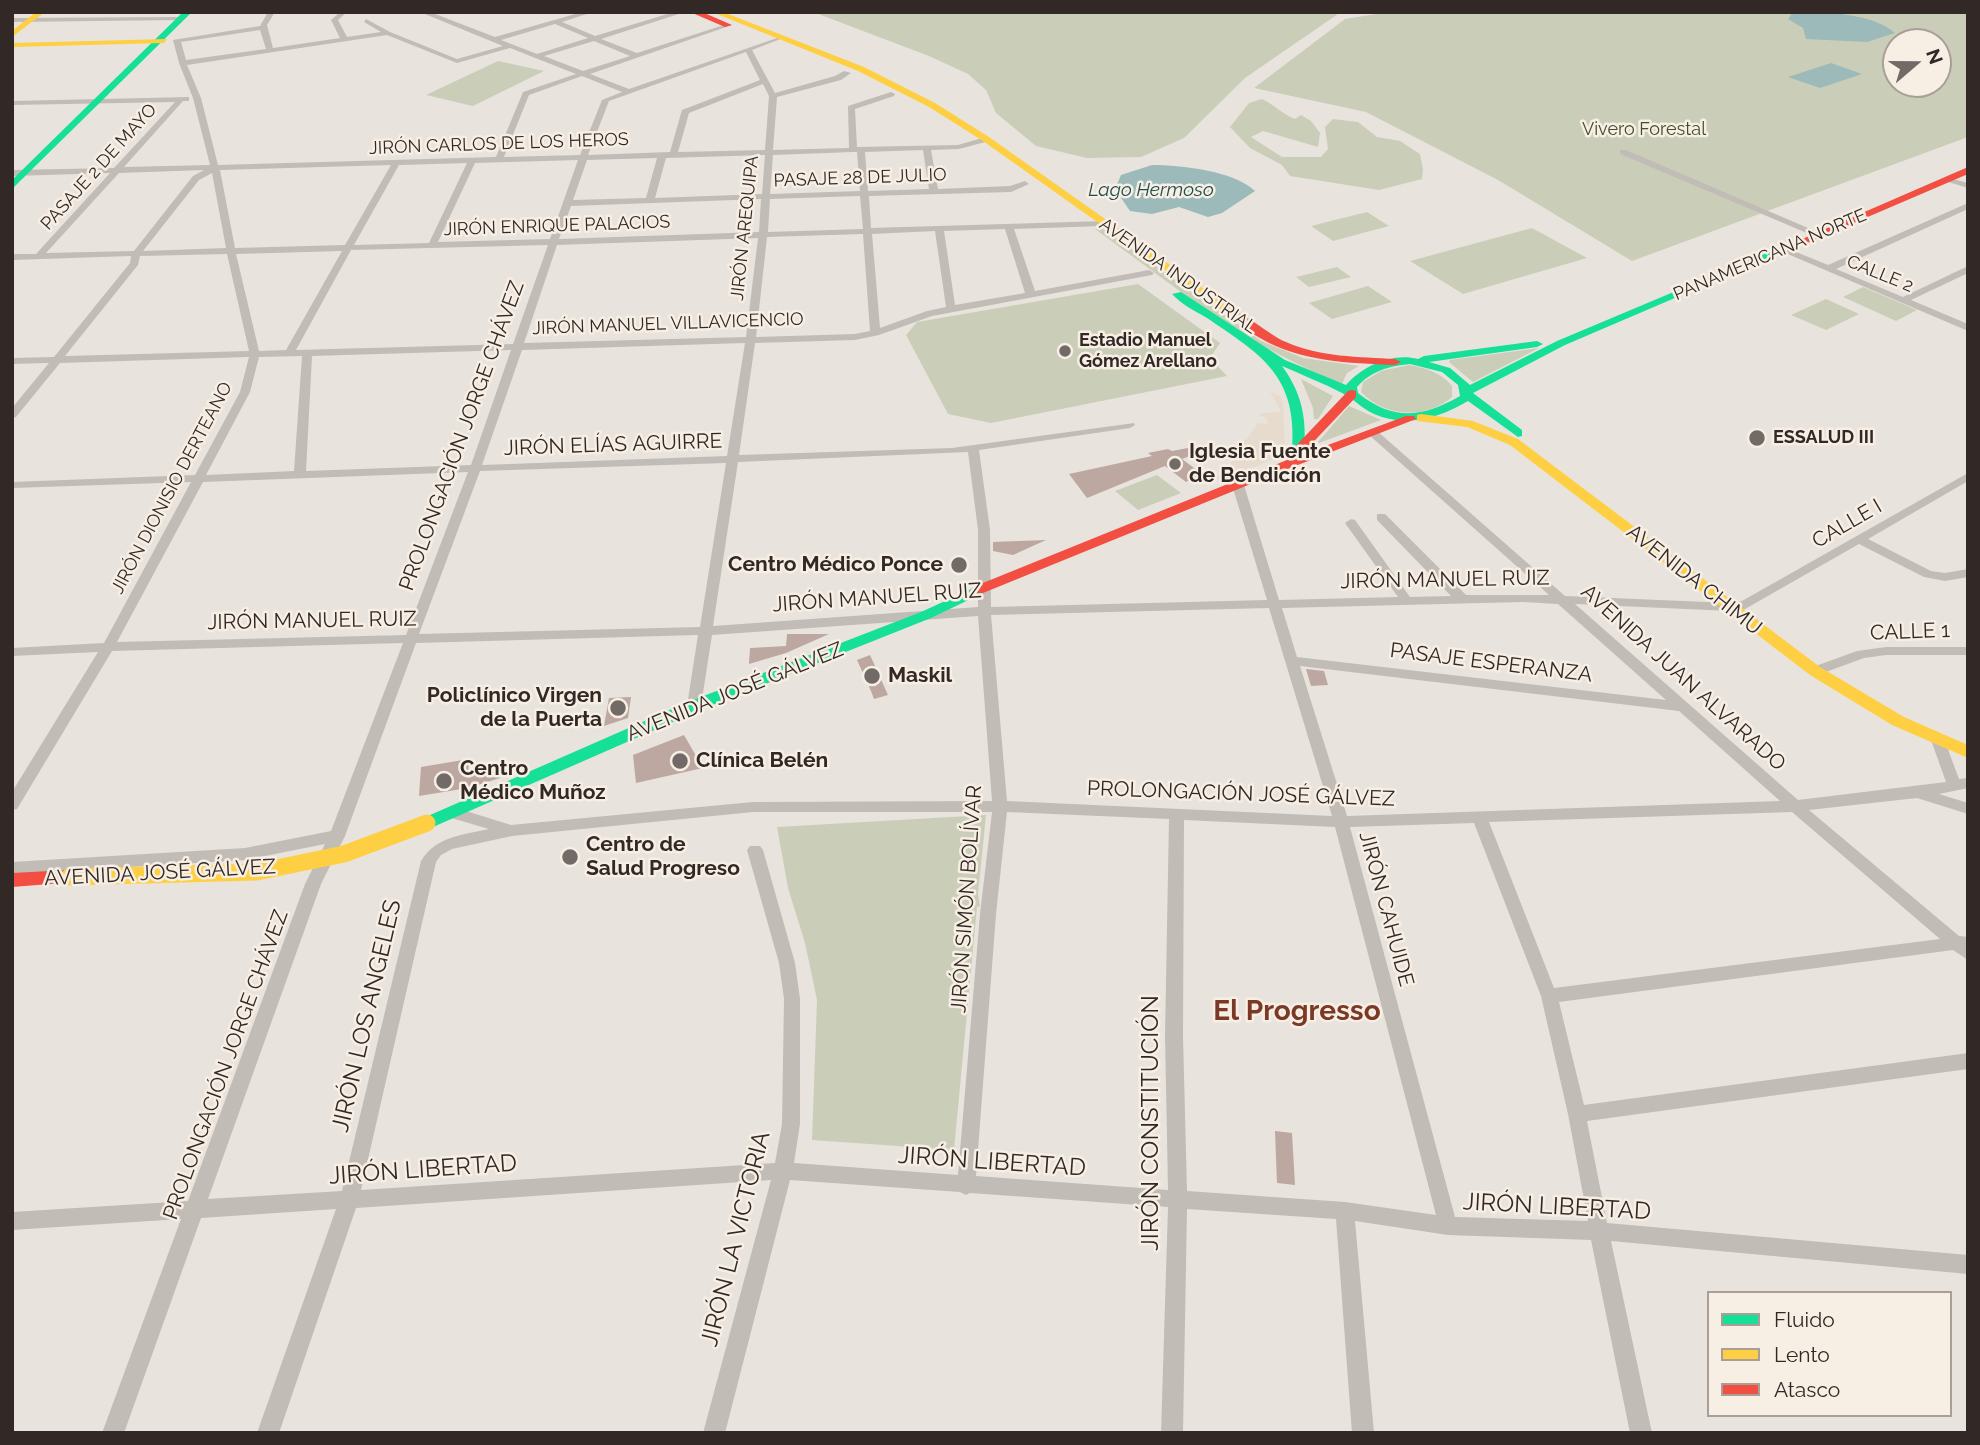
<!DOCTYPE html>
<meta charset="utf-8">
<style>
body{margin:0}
#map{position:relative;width:1980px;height:1445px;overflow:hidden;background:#e9e3dd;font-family:Raleway,sans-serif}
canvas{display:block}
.frame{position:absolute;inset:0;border:14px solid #322926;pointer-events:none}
.legend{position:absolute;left:1707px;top:1291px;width:245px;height:126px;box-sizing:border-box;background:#f7eee4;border:2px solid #a89f98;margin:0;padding:9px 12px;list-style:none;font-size:21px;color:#322926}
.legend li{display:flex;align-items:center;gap:14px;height:35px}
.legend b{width:35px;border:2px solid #a89f98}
.north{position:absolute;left:1882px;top:28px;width:70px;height:70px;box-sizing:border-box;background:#f7eee4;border:2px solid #a89f98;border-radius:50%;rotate:70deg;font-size:19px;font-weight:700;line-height:28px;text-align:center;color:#322926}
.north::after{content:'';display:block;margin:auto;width:24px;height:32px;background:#726a66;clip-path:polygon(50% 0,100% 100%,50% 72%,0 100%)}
</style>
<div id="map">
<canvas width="1980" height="1445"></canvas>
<div class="frame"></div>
<ul class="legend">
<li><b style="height:9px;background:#16e098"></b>Fluido</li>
<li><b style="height:9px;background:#ffcf43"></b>Lento</li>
<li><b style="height:9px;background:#f24e42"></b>Atasco</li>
</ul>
<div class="north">N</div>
</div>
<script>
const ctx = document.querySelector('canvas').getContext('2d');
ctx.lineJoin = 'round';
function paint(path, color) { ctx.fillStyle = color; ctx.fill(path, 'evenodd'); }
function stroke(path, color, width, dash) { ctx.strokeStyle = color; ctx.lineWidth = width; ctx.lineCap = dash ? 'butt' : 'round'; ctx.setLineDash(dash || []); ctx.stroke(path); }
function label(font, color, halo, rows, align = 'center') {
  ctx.font = font + ' Raleway,sans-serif'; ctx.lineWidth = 5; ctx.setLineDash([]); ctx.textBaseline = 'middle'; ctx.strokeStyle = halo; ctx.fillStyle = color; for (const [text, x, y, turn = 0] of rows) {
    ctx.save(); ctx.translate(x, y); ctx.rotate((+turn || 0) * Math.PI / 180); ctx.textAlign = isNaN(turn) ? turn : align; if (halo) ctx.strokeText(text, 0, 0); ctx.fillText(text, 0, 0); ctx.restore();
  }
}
paint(new Path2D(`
 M 813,12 L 1349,12 L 1338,14 L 1245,78 L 1184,138 L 1141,157 L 1087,158 L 1036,146 L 996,113 L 986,90 L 968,74 L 929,56 Z
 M 1389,12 L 1968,12 L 1968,137 L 1632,261 L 1498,180 L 1366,112 L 1254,88 L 1345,19 ZM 1896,42 L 1938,42 L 1938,84 L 1896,84 Z
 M 498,61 L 544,71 L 473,106 L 426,95 Z
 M 1262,99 C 1275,105 1282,114 1295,119 L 1301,115 L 1311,121 L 1320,133 L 1318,147 L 1263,131 L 1251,137 L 1282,157 L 1321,157 L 1328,149 L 1325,127 L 1333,119 L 1358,122 L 1377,137 L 1400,141 L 1420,154 L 1423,169 L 1422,179 L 1379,190 L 1290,176 L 1282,165 L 1250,148 L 1230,127 L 1249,103 Z
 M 1367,212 L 1389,226 L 1333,241 L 1311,226 Z
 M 1098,227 L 1102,228 L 1261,341 L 1303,358 L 1359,366 L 1347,373 L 1341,386 L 1237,333 L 1095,229 Z
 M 1532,228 L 1587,258 L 1463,294 L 1410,261 Z
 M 1337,267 L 1351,277 L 1309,287 L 1296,277 Z
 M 1138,284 L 1220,343 L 1210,358 L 1227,376 L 991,423 L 948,414 L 906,335 L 917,322 Z
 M 1368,286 L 1392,302 L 1332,319 L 1309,303 Z
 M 1863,287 L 1917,310 L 1896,321 L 1843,297 Z
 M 1826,299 L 1859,314 L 1826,330 L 1791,315 Z
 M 1539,348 L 1473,382 L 1449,362 L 1450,360 Z
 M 1409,365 C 1426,368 1442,373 1452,386 L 1452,397 C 1425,420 1385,417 1361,392 L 1363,382 L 1381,371 Z
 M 1301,379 L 1333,396 L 1318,419 L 1314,419 L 1313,408 Z
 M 1349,406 L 1381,420 L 1319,443 L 1318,442 Z
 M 1157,475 L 1181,493 L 1138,510 L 1115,491 Z
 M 986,815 L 978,894 L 980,906 L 977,907 L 954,1150 L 812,1140 L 817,1000 L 805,943 L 788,888 L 777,827 Z`), '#caceb8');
paint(new Path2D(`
 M 1270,391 L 1280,396 L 1283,403 L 1285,451 L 1276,458 L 1220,481 L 1216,477 L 1227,471 L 1232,461 L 1239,458 L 1238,449 L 1232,446 L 1247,439 L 1258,423 L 1268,424 L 1266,417 L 1260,416 L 1260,413 L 1281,412 Z`), '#e7dbcd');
paint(new Path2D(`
 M 1797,12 C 1826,12 1872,13 1895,33 L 1867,42 L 1806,39 L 1803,28 L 1788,19 L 1792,13 Z
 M 1831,63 L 1862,74 L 1820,88 L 1788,77 Z
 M 1152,165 C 1180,165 1235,171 1255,191 L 1222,213 L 1208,217 L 1179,207 L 1152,214 L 1130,211 L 1115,189 L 1121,175 Z`), '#9bbab9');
paint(new Path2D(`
 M 1193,447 L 1195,454 L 1182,459 L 1202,474 L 1186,482 L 1165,466 L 1087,498 L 1069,474 L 1152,456 L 1148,453 L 1168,449 L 1172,451 Z
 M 1046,540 L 1013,555 L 993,551 L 993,542 Z
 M 787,634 L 829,634 L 786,653 L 749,664 L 750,648 L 786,646 Z
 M 870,655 L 888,695 L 874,699 L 871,691 L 857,660 Z
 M 1306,669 L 1324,671 L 1328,685 L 1311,686 Z
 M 631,697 L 628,718 L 604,726 L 609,698 Z
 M 684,735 L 703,768 L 636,783 L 633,755 Z
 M 469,759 L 468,775 L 498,769 L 500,778 L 468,788 L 419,796 L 421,767 Z
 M 1275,1131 L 1292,1133 L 1295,1185 L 1277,1183 Z`), '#bca8a0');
paint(new Path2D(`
 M 268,12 L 275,12 L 267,25 L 273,48 L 340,38 L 331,20 L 340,12 L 347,12 L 338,20 L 347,37 L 381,32 L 364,22 L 366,19 L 390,32 L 457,59 L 503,46 L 420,12 L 430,12 L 495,37 L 582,12 L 593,12 L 562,22 L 595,36 L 674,12 L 685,12 L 601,39 L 637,53 L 727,24 L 732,25 L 590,74 L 629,89 L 783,36 L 783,38 L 752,50 L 775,93 L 835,76 L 844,71 L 851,73 L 841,80 L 777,97 L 773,150 L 849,148 L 848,106 L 891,92 L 895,94 L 894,96 L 855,109 L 857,147 L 958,145 L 986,137 L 989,137 L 989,141 L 959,149 L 931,150 L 938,189 L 1010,186 L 1025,181 L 1029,184 L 1011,192 L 869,196 L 871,228 L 1105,221 L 1105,225 L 1102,226 L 1014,229 L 1035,291 L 1149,270 L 1154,273 L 1152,275 L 932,316 L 879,335 L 855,340 L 755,343 L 739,455 L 952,448 L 1134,423 L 1135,425 L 1130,428 L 979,450 L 990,530 L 991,607 L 1267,600 L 1232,485 L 1238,482 L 1244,485 L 1279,600 L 1398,597 L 1345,523 L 1351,519 L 1355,520 L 1410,597 L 1451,596 L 1377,520 L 1377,514 L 1385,514 L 1466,595 L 1549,595 L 1368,434 L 1366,432 L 1372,429 L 1376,430 L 1565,596 L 1730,603 L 1742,601 L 1968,473 L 1968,481 L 1868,539 L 1931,571 L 1945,573 L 1968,569 L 1968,577 L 1945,581 L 1924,577 L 1859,544 L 1745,609 L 1730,611 L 1575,604 L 1798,800 L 1946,782 L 1931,740 L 1938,735 L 1943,736 L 1959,779 L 1968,778 L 1968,788 L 1939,794 L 1968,803 L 1968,814 L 1917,798 L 1809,810 L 1959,936 L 1968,937 L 1968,960 L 1953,950 L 1559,1002 L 1584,1105 L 1968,1053 L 1968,1069 L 1587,1121 L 1607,1223 L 1968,1255 L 1968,1274 L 1611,1241 L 1652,1433 L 1630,1433 L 1591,1240 L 1448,1235 L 1355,1221 L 1374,1433 L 1352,1433 L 1336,1219 L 1187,1209 L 1183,1433 L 1161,1433 L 1168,1207 L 970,1193 L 966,1195 L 960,1192 L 790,1180 L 725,1433 L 703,1433 L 771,1180 L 356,1208 L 279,1433 L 257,1433 L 336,1209 L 201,1218 L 124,1433 L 102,1433 L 181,1219 L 12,1230 L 12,1212 L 188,1201 L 305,884 L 325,844 L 245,860 L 12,874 L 12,862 L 245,848 L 331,831 L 403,643 L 112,651 L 17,809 L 12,810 L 12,792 L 98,652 L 12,656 L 12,648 L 104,643 L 191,482 L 12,488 L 12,482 L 195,475 L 240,392 L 249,357 L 60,363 L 16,417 L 12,418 L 12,408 L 49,363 L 12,364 L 12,358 L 54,357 L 130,263 L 131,256 L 12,260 L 12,254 L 36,254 L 110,173 L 12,176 L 12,170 L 114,168 L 175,102 L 12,105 L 12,101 L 189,97 L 189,101 L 183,101 L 124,167 L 210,165 L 193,98 L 179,63 L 173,40 L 260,26 ZM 555,24 L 588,38 L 537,54 L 501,40 ZM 260,30 L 266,49 L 186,60 L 181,42 ZM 387,35 L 457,63 L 510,48 L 576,74 L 523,92 L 496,157 L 218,165 L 201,98 L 187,65 ZM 594,41 L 630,56 L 583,71 L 544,56 ZM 746,52 L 760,80 L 682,110 L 670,152 L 588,155 L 609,101 ZM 582,76 L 622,92 L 602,100 L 580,155 L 504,157 L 529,95 ZM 763,84 L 769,96 L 765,150 L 678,152 L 689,113 ZM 923,150 L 929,189 L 868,191 L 865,152 ZM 853,152 L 857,152 L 860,191 L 770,194 L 773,155 ZM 765,155 L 762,194 L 655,198 L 666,158 ZM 657,158 L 646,198 L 573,200 L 587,160 ZM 578,160 L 550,239 L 438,242 L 475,163 ZM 467,163 L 429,243 L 354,245 L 399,165 ZM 391,165 L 345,245 L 235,248 L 220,170 ZM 204,170 L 193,176 L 134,251 L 46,253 L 119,173 ZM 212,173 L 226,248 L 143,251 L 199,180 ZM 860,196 L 863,229 L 768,232 L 770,199 ZM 761,199 L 759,232 L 559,239 L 571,206 ZM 1005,229 L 1025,293 L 955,305 L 944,231 ZM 935,231 L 946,307 L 927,311 L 880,328 L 872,234 ZM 863,234 L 870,331 L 855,334 L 756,337 L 767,237 ZM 758,238 L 746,337 L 524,343 L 557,245 ZM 548,245 L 513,344 L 296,350 L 351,250 ZM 342,251 L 286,350 L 259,351 L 236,254 ZM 227,254 L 249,351 L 65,356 L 138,265 L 140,256 ZM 745,343 L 727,456 L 482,465 L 522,350 ZM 511,350 L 471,465 L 306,471 L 312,356 ZM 302,356 L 294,471 L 206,475 L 250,392 L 259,357 ZM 968,452 L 978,530 L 978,607 L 713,626 L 738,462 ZM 726,463 L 700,627 L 419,634 L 480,471 ZM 468,472 L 406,635 L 117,642 L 203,482 ZM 1523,602 L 1558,604 L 1666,700 L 1297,657 L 1282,608 ZM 1269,608 L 1332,816 L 1007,801 L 991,615 ZM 978,616 L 992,801 L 753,802 L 511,825 L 453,807 L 448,809 L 446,813 L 448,817 L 489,829 C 463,835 436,836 421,861 L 342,1191 L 208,1199 L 321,884 L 345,836 L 416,643 L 698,635 L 687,706 L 694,711 L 701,706 L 712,635 ZM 1300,666 L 1679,711 L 1780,801 L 1347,816 ZM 753,812 L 992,812 L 980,914 L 958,1175 L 794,1163 L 800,1124 L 800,999 L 795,963 L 763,850 L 760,846 L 750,846 L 747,850 L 779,963 L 784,999 L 782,1124 L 775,1163 L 361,1190 L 436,862 L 441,855 L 452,849 L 512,836 ZM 1007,812 L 1169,819 L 1165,1036 L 1168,1190 L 976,1176 L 996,914 ZM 1792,812 L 1940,939 L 1554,988 L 1489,822 ZM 1184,820 L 1335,827 L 1436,1215 L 1345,1202 L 1187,1191 L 1183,1036 ZM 1474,823 L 1541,996 L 1568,1114 L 1588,1221 L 1455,1217 L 1350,827 Z
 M 183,17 L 181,20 L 12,22 L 12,18 Z
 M 1620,150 L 1626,150 L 1822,234 L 1814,236 L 1620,154 Z
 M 1945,177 L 1968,183 L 1968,188 L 1945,181 Z
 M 1968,203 L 1968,209 L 1836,269 L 1903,297 L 1968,266 L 1968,273 L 1911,300 L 1968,324 L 1968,331 L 1776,249 L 1784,247 L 1828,265 Z
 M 1886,647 L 1968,647 L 1968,655 L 1886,655 L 1864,658 L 1815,676 L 1808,671 L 1810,668 L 1857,651 Z`), '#c2bcb6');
paint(new Path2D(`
 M 183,12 L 192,12 L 12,189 L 12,180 Z
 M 1771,251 L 1780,253 L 1565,345 L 1473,393 L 1522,430 L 1522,436 L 1518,437 L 1468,401 C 1440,418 1406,428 1374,414 C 1362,409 1353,398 1342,393 C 1323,383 1302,375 1282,366 C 1302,393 1307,419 1304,452 L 1298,456 L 1292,452 C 1298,376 1263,356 1207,318 C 1195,311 1181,304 1172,294 L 1181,292 L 1285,360 L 1346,385 C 1362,366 1393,352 1418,359 L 1424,356 L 1537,341 L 1543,344 L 1537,347 L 1429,362 L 1450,368 L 1470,385 L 1557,341 ZM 1410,364 L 1442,372 L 1458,385 L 1460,396 C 1422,418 1393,421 1358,393 L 1357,387 C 1371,371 1389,366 1410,364 Z
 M 978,586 L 983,587 L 985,590 L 983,593 L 931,618 L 700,710 L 433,827 L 421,827 L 419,823 L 421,819 L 688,702 L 921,612 Z`), '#16e098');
paint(new Path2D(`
 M 36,12 L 45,12 L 12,37 L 12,31 Z
 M 712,12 L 723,12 L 864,67 L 935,103 L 989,137 L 1234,310 L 1224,312 L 983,141 L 929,107 L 858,71 Z
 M 167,39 L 164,43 L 12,47 L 12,43 Z
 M 1421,414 L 1473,421 L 1518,439 L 1820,667 L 1904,717 L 1968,745 L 1968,758 L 1892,725 L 1810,675 L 1510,445 L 1467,427 L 1417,421 L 1417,415 Z`), '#ffcf43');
paint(new Path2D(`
 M 690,12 L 702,12 L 732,25 L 725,27 Z
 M 1968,167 L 1968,174 L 1779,255 L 1770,253 Z
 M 1224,308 C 1237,306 1270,336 1286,342 C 1320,357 1359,357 1395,359 L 1401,362 L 1395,365 C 1349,363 1301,362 1260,338 C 1247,331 1236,321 1224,312 Z
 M 1352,390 L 1356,391 L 1356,397 L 1301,455 L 1406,416 L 1414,416 L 1416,419 L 1285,470 L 983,593 L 973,593 L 971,590 L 973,587 L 1292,458 L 1288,455 L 1290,452 L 1348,391 Z
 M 69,870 L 75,872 L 78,877 L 75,882 L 12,887 L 12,873 Z`), '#f24e42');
stroke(new Path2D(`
 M 69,877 L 257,872 L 344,854 L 427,823`), '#ffcf43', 17);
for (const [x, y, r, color] of [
 [1065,351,7,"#726a66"],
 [1757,438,9,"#726a66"],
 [1175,464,7,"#726a66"],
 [959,565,9,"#726a66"],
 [872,676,9,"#726a66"],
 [618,708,9,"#726a66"],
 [680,761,9,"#726a66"],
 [444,781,9,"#726a66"],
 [570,857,9,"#726a66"]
]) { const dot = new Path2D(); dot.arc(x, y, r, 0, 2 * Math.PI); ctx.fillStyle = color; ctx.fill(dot); stroke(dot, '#f7eee4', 2.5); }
label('18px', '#424e2c', '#f7eee4', [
 ["Vivero Forestal",1644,130]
]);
label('18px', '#322926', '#f7eee4', [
 ["JIRÓN CARLOS DE LOS HEROS",499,144,-2],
 ["PASAJE 2 DE MAYO",99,167,-48],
 ["PASAJE 28 DE JULIO",860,178,-2],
 ["JIRÓN ENRIQUE PALACIOS",557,226,-2],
 ["JIRÓN AREQUIPA",745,228,-84],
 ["PANAMERICANA NORTE",1770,255,-23],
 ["CALLE 2",1880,274,22],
 ["AVENIDA INDUSTRIAL",1178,276,35],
 ["JIRÓN MANUEL VILLAVICENCIO",668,324,-2],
 ["JIRÓN DIONISIO DERTEANO",172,488,-62]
]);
label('bold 18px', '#322926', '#f7eee4', [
 ["Estadio Manuel",1079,341],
 ["Gómez Arellano",1079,362],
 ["ESSALUD III",1773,438]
], 'left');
label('italic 19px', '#1f4d4f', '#f7eee4', [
 ["Lago Hermoso",1151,190]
]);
label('21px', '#322926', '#f7eee4', [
 ["PROLONGACIÓN JORGE CHÁVEZ",462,436,-70],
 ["JIRÓN ELÍAS AGUIRRE",613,445,-2],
 ["CALLE I",1847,524,-30],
 ["JIRÓN MANUEL RUIZ",1445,580,-1],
 ["AVENIDA CHIMU",1694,580,38],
 ["JIRÓN MANUEL RUIZ",877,598,-4],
 ["JIRÓN MANUEL RUIZ",312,621,-1],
 ["CALLE 1",1910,632,-2],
 ["PASAJE ESPERANZA",1491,663,7],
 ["AVENIDA JUAN ALVARADO",1683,678,42],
 ["AVENIDA JOSÉ GÁLVEZ",735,692,-22],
 ["PROLONGACIÓN JOSÉ GÁLVEZ",1241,794,2],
 ["AVENIDA JOSÉ GÁLVEZ",160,873,-3],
 ["JIRÓN SIMÓN BOLÍVAR",967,899,-86],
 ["JIRÓN CAHUIDE",1386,909,75],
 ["PROLONGACIÓN JORGE CHÁVEZ",226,1065,-70]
]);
label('bold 21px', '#322926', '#f7eee4', [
 ["Iglesia Fuente",1189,452],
 ["de Bendicíón",1189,476],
 ["Centro Médico Ponce",943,565,"right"],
 ["Maskil",888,676],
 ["Policlínico Virgen",602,696,"right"],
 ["de la Puerta",602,720,"right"],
 ["Clínica Belén",696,761],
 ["Centro",460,769],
 ["Médico Muñoz",460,793],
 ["Centro de",586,845],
 ["Salud Progreso",586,869]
], 'left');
label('24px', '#322926', '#f7eee4', [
 ["JIRÓN LOS ANGELES",367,1016,-77],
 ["JIRÓN CONSTITUCIÓN",1151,1123,-90],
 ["JIRÓN LIBERTAD",992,1162,4],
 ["JIRÓN LIBERTAD",423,1170,-4],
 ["JIRÓN LIBERTAD",1557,1207,3],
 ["JIRÓN LA VICTORIA",736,1239,-76]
]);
label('bold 28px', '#7a3926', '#f7eee4', [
 ["El Progresso",1297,1012]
]);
</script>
